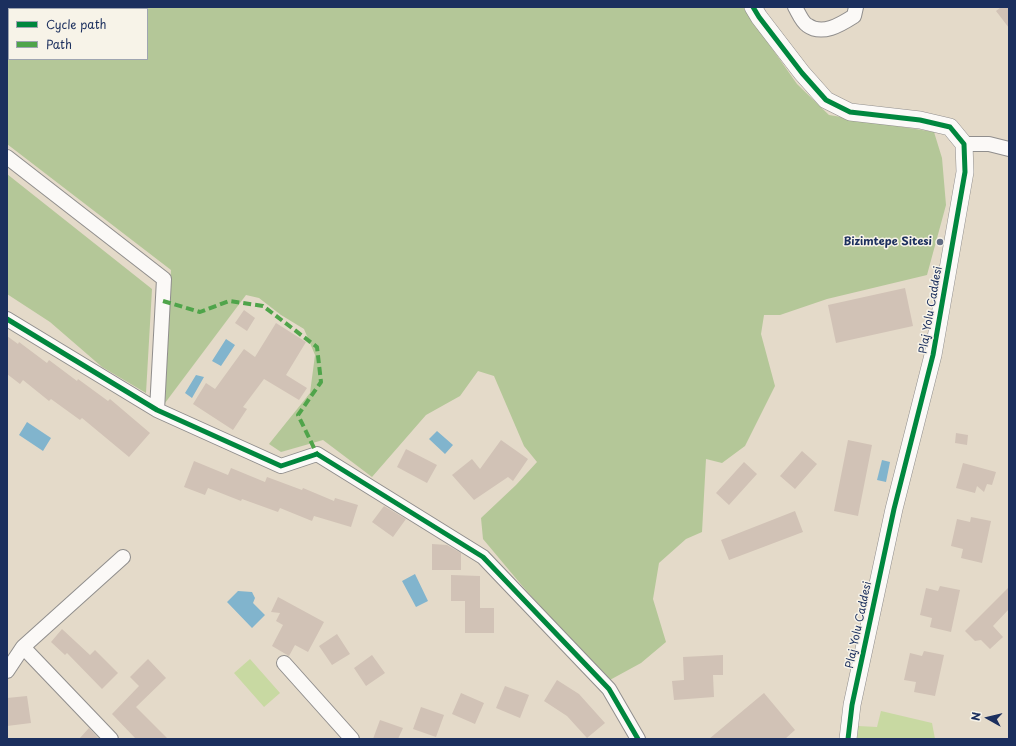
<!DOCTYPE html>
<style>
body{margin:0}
#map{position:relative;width:1016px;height:746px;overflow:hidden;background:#e4dac9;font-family:"Playpen Sans",sans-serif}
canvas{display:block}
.frame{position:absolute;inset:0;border:8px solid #1b2f5e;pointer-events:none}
.legend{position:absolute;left:8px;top:8px;width:140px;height:52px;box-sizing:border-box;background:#f7f3e8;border:1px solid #9fa5b1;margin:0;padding:5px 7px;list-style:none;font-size:12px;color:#1b2f5e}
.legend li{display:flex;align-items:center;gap:8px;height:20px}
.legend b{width:20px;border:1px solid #9fa5b1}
.north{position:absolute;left:968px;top:698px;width:40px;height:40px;-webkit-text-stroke:3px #f7f3e8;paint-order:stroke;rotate:278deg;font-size:11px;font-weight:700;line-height:16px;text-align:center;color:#1b2f5e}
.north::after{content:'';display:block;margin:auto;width:14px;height:18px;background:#1b2f5e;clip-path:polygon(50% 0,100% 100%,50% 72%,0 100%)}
</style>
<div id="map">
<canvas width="1016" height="746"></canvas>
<div class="frame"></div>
<ul class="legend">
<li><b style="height:5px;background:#00873e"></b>Cycle path</li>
<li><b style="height:5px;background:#4fa44a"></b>Path</li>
</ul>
<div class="north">N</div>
</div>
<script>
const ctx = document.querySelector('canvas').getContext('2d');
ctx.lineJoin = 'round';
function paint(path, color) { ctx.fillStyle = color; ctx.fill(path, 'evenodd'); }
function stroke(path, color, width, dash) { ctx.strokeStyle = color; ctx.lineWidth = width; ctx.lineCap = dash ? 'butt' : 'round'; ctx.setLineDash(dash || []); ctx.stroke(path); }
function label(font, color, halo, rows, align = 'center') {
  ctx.font = font + ' "Playpen Sans",sans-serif'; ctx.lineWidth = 3; ctx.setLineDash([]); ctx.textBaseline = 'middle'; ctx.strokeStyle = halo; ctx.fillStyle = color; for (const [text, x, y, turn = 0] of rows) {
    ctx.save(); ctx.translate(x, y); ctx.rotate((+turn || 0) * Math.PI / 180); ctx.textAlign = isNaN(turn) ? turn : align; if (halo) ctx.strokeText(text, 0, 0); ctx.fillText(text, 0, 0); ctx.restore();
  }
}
paint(new Path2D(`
 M 250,659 L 280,693 L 264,707 L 234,673 Z
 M 881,711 L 932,723 L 935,739 L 857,739 L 858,726 L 877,727 Z`), '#c8d9a2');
paint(new Path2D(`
 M 7,7 L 743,7 L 797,84 L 829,115 L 934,132 L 942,158 L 946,205 L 927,275 L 827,299 L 780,315 L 764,315 L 761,334 L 775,386 L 745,446 L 722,463 L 706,459 L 702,532 L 686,539 L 659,563 L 653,599 L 666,642 L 641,663 L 608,681 L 524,588 L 483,539 L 481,518 L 516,485 L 537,462 L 524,446 L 494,376 L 478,371 L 460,396 L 426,415 L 372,477 L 323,440 L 281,452 L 269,444 L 310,393 L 315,355 L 304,329 L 281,315 L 259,298 L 246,295 L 165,403 L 171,270 L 7,144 ZM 9,9 L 147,9 L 147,59 L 9,59 Z
 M 7,174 L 152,289 L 146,393 L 102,367 L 50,322 L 7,294 Z`), '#b4c798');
paint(new Path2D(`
 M 226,339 L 235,345 L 221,366 L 212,361 Z
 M 196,375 L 204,377 L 192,398 L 185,393 Z
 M 27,422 L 51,438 L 43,451 L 19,435 Z
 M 437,431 L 453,445 L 445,454 L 429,439 Z
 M 882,460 L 890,462 L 886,482 L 877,480 Z
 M 415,574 L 428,601 L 416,607 L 402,581 Z
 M 238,591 L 252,592 L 255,598 L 253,603 L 265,615 L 252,628 L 227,602 Z`), '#81b4cd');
paint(new Path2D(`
 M 1001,7 L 1009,7 L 1009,28 L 996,11 Z
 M 905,288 L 913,326 L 836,343 L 828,305 Z
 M 244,310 L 255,318 L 247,331 L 235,323 Z
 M 276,323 L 306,342 L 286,375 L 307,388 L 299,400 L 264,379 L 243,407 L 247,409 L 233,430 L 193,404 L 206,383 L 215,389 L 244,349 L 255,357 Z
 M 7,336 L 18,344 L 19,342 L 47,363 L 49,360 L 77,381 L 78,379 L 108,401 L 110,399 L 150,433 L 129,457 L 82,418 L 80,420 L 51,399 L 49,401 L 23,380 L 20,384 L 7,374 Z
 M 956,433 L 968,435 L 967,445 L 955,443 Z
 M 501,440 L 528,459 L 513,481 L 508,477 L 474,500 L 452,475 L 472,459 L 480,469 Z
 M 848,440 L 872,445 L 858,516 L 834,511 Z
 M 406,449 L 437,465 L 427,483 L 397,467 Z
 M 802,451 L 817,464 L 795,489 L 780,476 Z
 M 194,461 L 228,475 L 231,468 L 265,482 L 267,477 L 302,490 L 303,488 L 334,501 L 335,498 L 358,505 L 351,527 L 314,516 L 312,521 L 280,508 L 278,512 L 242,499 L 241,501 L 208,488 L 205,495 L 184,487 Z
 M 744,462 L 757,474 L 729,505 L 716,493 Z
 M 963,463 L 996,472 L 992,485 L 987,484 L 984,492 L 977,486 L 975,493 L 956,488 Z
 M 384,506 L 406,519 L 393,537 L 372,522 Z
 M 795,511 L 803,532 L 729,560 L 721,540 Z
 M 971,517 L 991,521 L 982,563 L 961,558 L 963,549 L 951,546 L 957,519 L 970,522 Z
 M 432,544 L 447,545 L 461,553 L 461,570 L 432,570 Z
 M 451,575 L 480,576 L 480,608 L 494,608 L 494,633 L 465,633 L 465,601 L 451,601 Z
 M 940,586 L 960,590 L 951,632 L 930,627 L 932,618 L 920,615 L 926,588 L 938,591 Z
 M 1009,587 L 1009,609 L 993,626 L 1003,637 L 990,649 L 981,640 L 975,641 L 965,631 Z
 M 278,597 L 324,622 L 308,652 L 295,645 L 289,656 L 272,646 L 283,625 L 276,621 L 280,613 L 271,612 Z
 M 62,629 L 90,655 L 95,650 L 118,673 L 102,689 L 67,653 L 65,655 L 51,642 Z
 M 337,634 L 350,654 L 332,665 L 319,646 Z
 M 924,651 L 944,655 L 935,696 L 914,692 L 916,682 L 904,680 L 910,653 L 922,656 Z
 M 372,655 L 385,673 L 366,686 L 354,668 Z
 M 723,655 L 723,675 L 713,675 L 714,697 L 674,700 L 672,681 L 684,680 L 683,657 Z
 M 148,659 L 166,678 L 136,707 L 168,739 L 136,739 L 112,714 L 139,686 L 130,677 Z
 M 557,680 L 579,694 L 605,723 L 587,738 L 567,716 L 544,701 Z
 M 505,686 L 529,695 L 520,718 L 496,708 Z
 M 461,693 L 484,703 L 475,724 L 452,714 Z
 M 764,693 L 795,730 L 785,739 L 709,739 Z
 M 27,696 L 31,723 L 7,726 L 7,698 Z
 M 421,707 L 444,715 L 436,737 L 413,729 Z
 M 380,720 L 403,728 L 398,739 L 373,739 Z
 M 89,728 L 99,739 L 79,739 Z`), '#d1c2b6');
const minor = new Path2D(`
 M 795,7 C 798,12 802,22 807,25 C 822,36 840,25 854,16 L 856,7
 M 964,144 L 989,144 L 1009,149
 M 7,157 L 164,279 L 157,410
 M 7,319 L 157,410 L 281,466 L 317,454 L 483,557 L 609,689 L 638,739
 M 23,647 L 123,557
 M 284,663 L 352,739
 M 7,671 L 23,647 L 111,739`);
const tertiary = new Path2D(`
 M 753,7 L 759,17 L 802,73 L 826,100 L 850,112 L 920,120 L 950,127 L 964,144 L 965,172 L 933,355 L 894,509 L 852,705 L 848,739`);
stroke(minor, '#908e8d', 16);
stroke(tertiary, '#908e8d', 18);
stroke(minor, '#fbf9f7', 14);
stroke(tertiary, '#fbf9f7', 17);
stroke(new Path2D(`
 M 163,301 L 200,312 L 229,301 L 263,306 L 317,347 L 321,382 L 298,415 L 317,454`), '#4fa44a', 4, [8, 4]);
stroke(new Path2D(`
 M 753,7 L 759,17 L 802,73 L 826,100 L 850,112 L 920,120 L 950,127 L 964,144 L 965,172 L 933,355 L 894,509 L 852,705 L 848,739
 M 7,319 L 157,410 L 281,466 L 317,454 L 483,557 L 609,689 L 638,739`), '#00873e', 5);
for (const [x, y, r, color] of [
 [940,242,4,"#616b83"]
]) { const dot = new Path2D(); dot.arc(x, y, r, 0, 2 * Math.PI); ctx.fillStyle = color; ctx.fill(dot); stroke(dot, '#f7f3e8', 1.5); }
label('bold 11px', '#1b2f5e', '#f7f3e8', [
 ["Bizimtepe Sitesi",932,242]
], 'right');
label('11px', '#1b2f5e', '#f7f3e8', [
 ["Plaj Yolu Caddesi",931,310,-80],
 ["Plaj Yolu Caddesi",859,625,-78]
]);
</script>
